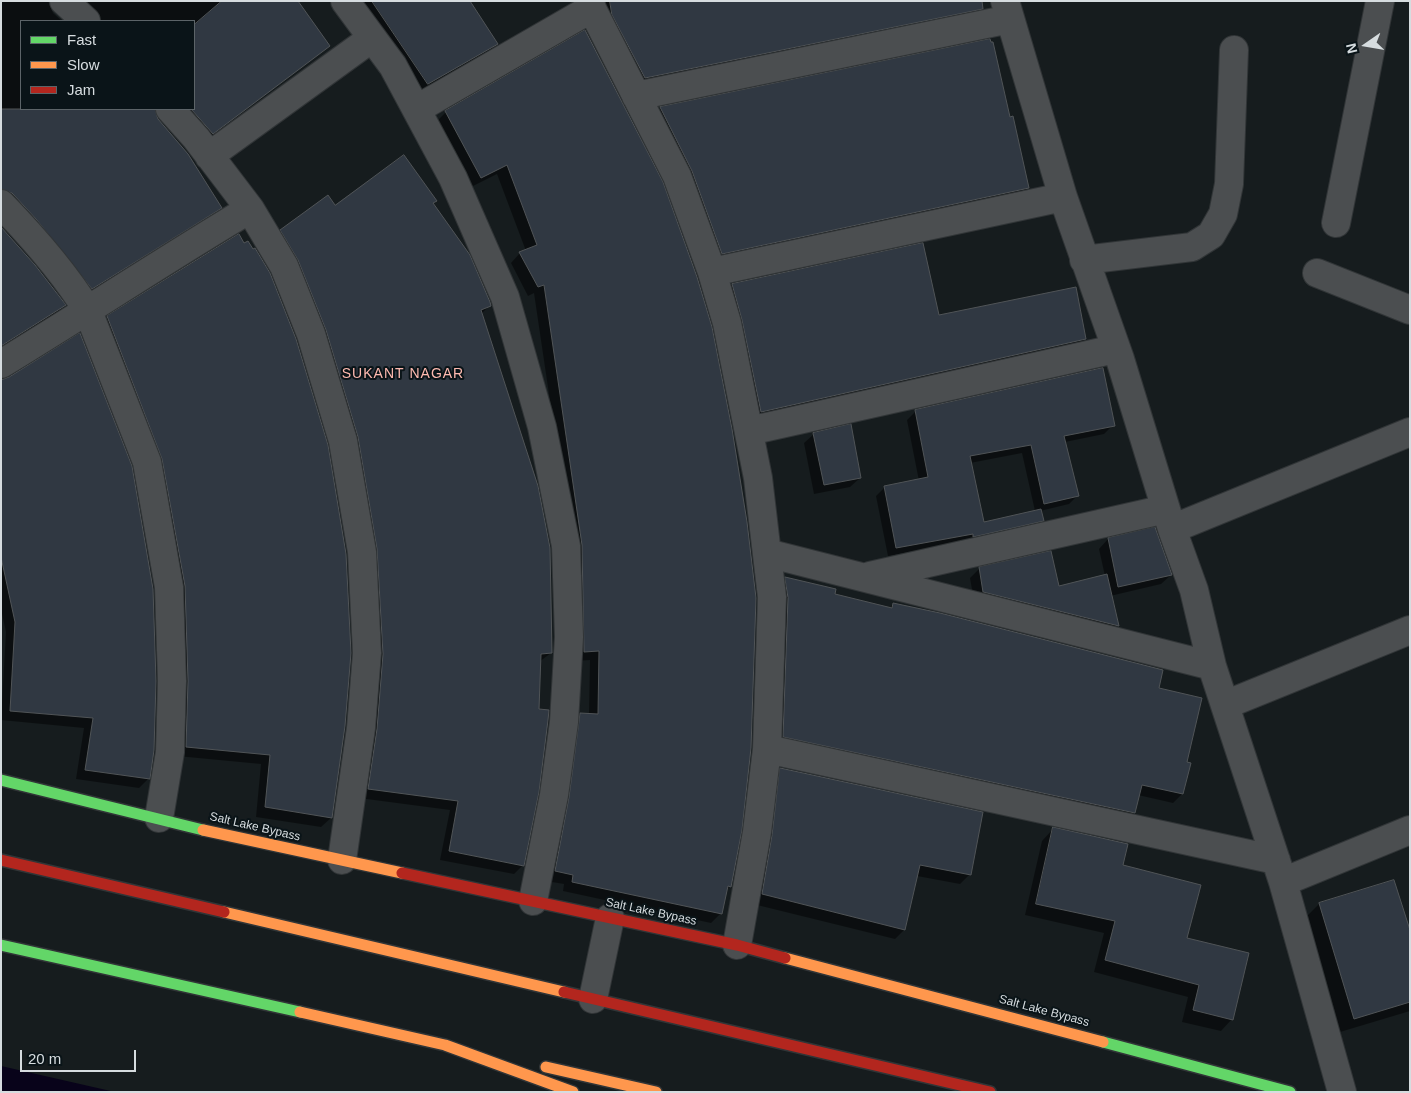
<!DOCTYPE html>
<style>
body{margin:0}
#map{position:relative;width:1411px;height:1093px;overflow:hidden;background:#161c1e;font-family:Arial,sans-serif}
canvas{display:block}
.frame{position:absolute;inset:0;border:2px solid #d6dcdf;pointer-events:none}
.legend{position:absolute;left:20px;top:20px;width:175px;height:90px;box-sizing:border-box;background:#0a1418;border:1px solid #5c6468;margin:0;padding:6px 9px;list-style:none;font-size:15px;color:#d6dcdf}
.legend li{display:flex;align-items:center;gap:10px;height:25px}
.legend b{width:25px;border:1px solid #5c6468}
.north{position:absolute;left:1341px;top:20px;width:50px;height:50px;-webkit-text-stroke:4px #0a1418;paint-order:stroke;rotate:257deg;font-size:14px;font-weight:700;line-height:20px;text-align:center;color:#d6dcdf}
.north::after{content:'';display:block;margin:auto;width:18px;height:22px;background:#d6dcdf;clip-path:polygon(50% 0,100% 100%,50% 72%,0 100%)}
.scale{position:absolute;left:20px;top:1050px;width:116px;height:22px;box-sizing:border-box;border:2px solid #d6dcdf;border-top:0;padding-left:6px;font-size:15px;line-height:18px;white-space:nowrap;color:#d6dcdf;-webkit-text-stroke:4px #0a1418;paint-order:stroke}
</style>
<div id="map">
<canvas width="1411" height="1093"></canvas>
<div class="frame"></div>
<ul class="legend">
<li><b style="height:6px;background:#63d668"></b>Fast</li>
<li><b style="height:6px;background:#ff974d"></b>Slow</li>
<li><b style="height:6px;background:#b3261e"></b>Jam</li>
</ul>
<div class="north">N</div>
<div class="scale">20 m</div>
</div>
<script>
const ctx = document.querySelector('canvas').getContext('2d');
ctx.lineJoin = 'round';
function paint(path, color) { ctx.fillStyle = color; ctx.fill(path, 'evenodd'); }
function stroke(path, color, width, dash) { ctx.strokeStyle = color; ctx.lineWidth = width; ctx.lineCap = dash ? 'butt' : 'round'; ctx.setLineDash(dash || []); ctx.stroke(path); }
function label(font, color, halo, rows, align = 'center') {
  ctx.font = font + ' Arial,sans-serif'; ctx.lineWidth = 4; ctx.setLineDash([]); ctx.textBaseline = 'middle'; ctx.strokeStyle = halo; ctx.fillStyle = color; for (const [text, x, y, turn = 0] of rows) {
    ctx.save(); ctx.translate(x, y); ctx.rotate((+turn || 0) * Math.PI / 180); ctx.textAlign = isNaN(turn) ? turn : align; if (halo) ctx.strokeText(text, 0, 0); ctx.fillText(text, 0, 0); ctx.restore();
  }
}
paint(new Path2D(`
 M 1,1066 L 115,1092 L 1,1092 Z`), '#08031a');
paint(new Path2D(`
 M 1,1 L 48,1 L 53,13 L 62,21 L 21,21 L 21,109 L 154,109 L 157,120 L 220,208 L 211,217 L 82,297 L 1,202 Z
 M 66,1 L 293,1 L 328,46 L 202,143 L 173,109 L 194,109 L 194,21 L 89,21 Z
 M 355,1 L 469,1 L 496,44 L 487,54 L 418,93 Z
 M 599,1 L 981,1 L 982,8 L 973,18 L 635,87 Z
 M 585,32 L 730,886 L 726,891 L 721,913 L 711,923 L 563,891 L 564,884 L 546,881 L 571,724 L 581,714 L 589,715 L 590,660 L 575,661 L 573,556 L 534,293 L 528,296 L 511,263 L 520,253 L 526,251 L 497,174 L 471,187 L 437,121 L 446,112 Z
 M 989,40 L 1028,188 L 1018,198 L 712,263 L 651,118 L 660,108 Z
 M 436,201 L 432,204 L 490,305 L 481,314 L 551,653 L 539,662 L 523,865 L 514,874 L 440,860 L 450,810 L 359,798 L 368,559 L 272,240 L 281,230 L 334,206 Z
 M 1,229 L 64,305 L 55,315 L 1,348 Z
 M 732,285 L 938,317 L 1085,339 L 1075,349 L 751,421 L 723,294 Z
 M 108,317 L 331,818 L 321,827 L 256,817 L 261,764 L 177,756 L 176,597 L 98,327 Z
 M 1,381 L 148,779 L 139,788 L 76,779 L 84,728 L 1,720 L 6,632 L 1,609 Z
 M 916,411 L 1113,425 L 1104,434 L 1065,442 L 1078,495 L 1069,504 L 1040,511 L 1042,520 L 1033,529 L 888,556 L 876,496 L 885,487 L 919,481 L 907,420 ZM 1022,453 L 1035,511 L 983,524 L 970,463 Z
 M 814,434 L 860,478 L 850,487 L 814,494 L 804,443 Z
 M 1154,529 L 1171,575 L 1161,584 L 1110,596 L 1117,626 L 1108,635 L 974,601 L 970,578 L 979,569 L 1058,587 L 1105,576 L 1099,549 L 1108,539 Z
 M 786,578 L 833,595 L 889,609 L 893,604 L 1157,688 L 1185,763 L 1189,764 L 1182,794 L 1173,803 L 1138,795 L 1134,813 L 1125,822 L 774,746 L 776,588 Z
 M 781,769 L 982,813 L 969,875 L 960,884 L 917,876 L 904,930 L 895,939 L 753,904 L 771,779 Z
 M 1053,829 L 1121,866 L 1186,939 L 1232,1019 L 1221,1031 L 1182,1022 L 1188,997 L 1094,972 L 1104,933 L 1025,915 L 1042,841 Z
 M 1394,881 L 1410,935 L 1410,1011 L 1340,1032 L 1305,918 L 1319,904 Z`), '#0007');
const building = new Path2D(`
 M 222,1 L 298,1 L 330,46 L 213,134 L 191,109 L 194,109 L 194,25 Z
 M 372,1 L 470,1 L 498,44 L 428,84 Z
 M 610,1 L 982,1 L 983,9 L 645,78 L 612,15 Z
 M 585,30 L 663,182 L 697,277 L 712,327 L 732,429 L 747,522 L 756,598 L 751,748 L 742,830 L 731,887 L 728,886 L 722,914 L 572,882 L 573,875 L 555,871 L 569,797 L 580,713 L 598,714 L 599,651 L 584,652 L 582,545 L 544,285 L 538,287 L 519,252 L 537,245 L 507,165 L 481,178 L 445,111 Z
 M 990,39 L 991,42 L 993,42 L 1010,117 L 1013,116 L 1029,188 L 722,254 L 692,171 L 660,107 Z
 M 1,109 L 155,109 L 158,119 L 188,154 L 222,208 L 92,289 L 36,219 L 12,193 L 1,189 Z
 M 404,155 L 437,201 L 433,203 L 470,255 L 490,302 L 491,306 L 481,310 L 538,486 L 550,548 L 552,653 L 541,654 L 539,709 L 549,710 L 548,720 L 539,792 L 524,866 L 449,851 L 458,801 L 368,789 L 377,729 L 383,654 L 377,549 L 358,437 L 326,330 L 298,260 L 280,230 L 328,195 L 335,205 Z
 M 1,227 L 35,265 L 66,305 L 1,346 Z
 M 239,234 L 244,243 L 248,241 L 253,249 L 255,248 L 270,273 L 296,339 L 328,445 L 346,554 L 351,653 L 345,726 L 332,818 L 265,807 L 270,755 L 186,747 L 188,681 L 185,586 L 162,459 L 107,316 Z
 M 923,243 L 939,315 L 1076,287 L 1086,339 L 761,412 L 742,320 L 732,284 Z
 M 80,333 L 132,466 L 153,589 L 156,681 L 154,750 L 150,779 L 85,770 L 93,718 L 10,711 L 15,622 L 1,557 L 1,380 L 9,377 Z
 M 1103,368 L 1115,426 L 1064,436 L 1079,496 L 1044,504 L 1031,445 L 970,456 L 984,522 L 1041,509 L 1044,521 L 973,537 L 973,534 L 896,548 L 884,486 L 928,477 L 915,410 Z
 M 851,424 L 861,478 L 824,485 L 813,433 Z
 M 1155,527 L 1172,575 L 1118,587 L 1108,538 Z
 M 1051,551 L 1059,586 L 1107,574 L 1119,626 L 983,592 L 979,567 Z
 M 785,577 L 836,589 L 835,594 L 892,608 L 893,603 L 940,613 L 1163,670 L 1159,688 L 1202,698 L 1187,762 L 1191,763 L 1183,794 L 1142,785 L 1135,813 L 783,737 L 788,598 Z
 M 780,768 L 983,812 L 971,875 L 920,865 L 905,930 L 762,894 L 772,835 Z
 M 1053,827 L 1128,844 L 1123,865 L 1201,885 L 1187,938 L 1249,953 L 1233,1020 L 1193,1010 L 1199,985 L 1105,960 L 1115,921 L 1036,904 Z
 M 1394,880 L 1410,930 L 1410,1002 L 1354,1019 L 1319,903 Z`);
paint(building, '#303842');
stroke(building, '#505457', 1);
const street = new Path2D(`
 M 64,1 L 86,21
 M 345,1 L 393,66 L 453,178 L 505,297 L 542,427 L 566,546 L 569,637 L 564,722 L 554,795 L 533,901
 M 588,1 L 677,176 L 712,272 L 727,323 L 758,478 L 772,597 L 767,749 L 757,832 L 737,945
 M 1005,1 L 1063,197 L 1120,359 L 1172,529 L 1194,590 L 1212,666 L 1283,882 L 1342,1092
 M 636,96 L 1010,19
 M 170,109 L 196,138 L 250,209 L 284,266 L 311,334 L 343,441 L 362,552 L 367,653 L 361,728 L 342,860
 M 417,109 L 592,8
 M 209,156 L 372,38
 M 1,204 C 33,237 64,272 88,311 L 147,462 L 169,587 L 172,681 L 170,752 L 159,818
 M 1336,223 L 1380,1
 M 1084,260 L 1192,247 L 1211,235 L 1223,214 L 1229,184 L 1234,50
 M 712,272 L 1063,197
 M 1317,273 L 1410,310
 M 1,364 C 85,313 166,259 250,209
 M 749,431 L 1115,349
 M 1172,529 L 1410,432
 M 767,553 L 1212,666
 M 870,576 L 1166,509
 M 1225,705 L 1410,630
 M 767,749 L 1276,860
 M 1283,882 L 1410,830
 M 593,999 L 610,918`);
const fast = new Path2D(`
 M 1,780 L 203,830
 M 1,945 L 300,1012
 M 1103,1042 L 1290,1092`);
const slow = new Path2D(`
 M 203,830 L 402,873
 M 224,912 L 564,992
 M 785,958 L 1103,1042
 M 300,1012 L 445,1045 L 573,1092
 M 546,1067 L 656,1092`);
const jam = new Path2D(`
 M 1,860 L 224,912
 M 402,873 L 737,945 L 785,958
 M 564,992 L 990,1092`);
stroke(street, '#313537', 30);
stroke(fast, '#313537', 14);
stroke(slow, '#313537', 14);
stroke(jam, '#313537', 14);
stroke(street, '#4b4e50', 28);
stroke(fast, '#63d668', 11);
stroke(slow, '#ff974d', 11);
stroke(jam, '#b3261e', 11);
label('12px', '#d6dcdf', '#0a1418', [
 ["Salt Lake Bypass",255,827,13],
 ["Salt Lake Bypass",651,912,12],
 ["Salt Lake Bypass",1044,1011,15]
]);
ctx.letterSpacing = '1px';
label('14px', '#febab0', '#0a1418', [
 ["SUKANT NAGAR",403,374]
]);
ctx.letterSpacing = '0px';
</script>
